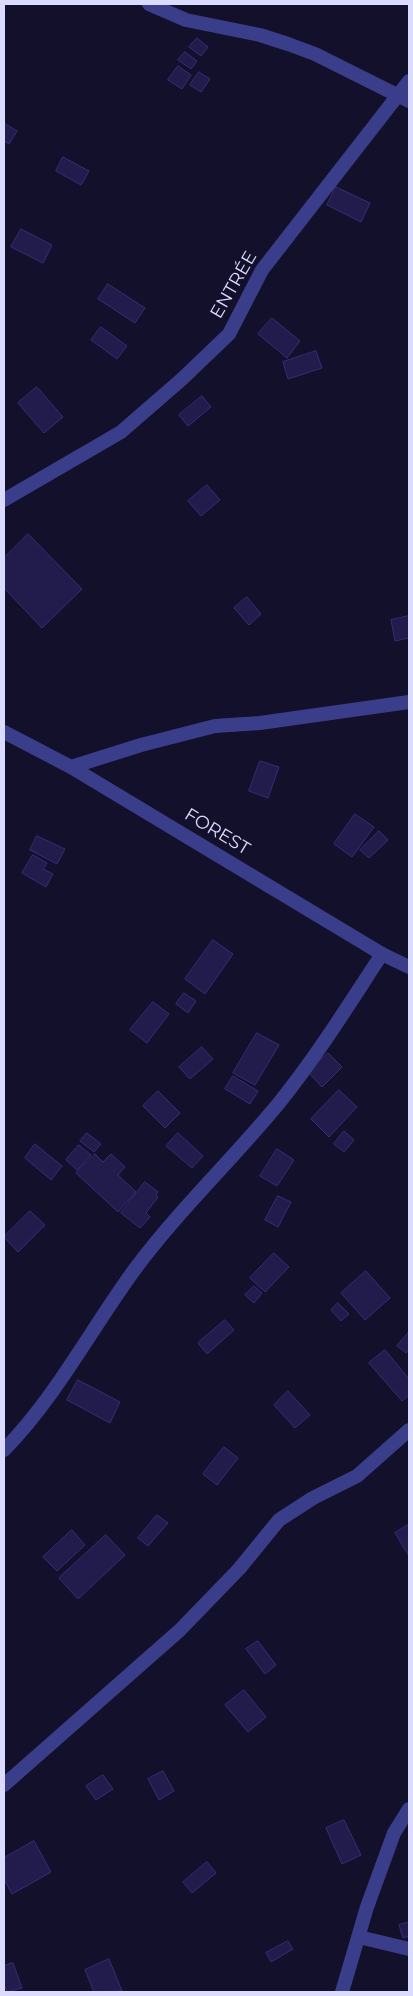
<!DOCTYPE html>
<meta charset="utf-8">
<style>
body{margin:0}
#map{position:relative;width:413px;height:1996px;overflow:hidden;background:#13102b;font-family:Montserrat,sans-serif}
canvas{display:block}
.frame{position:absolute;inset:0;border:5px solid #dbdaff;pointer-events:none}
</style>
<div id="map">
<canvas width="413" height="1996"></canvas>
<div class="frame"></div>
</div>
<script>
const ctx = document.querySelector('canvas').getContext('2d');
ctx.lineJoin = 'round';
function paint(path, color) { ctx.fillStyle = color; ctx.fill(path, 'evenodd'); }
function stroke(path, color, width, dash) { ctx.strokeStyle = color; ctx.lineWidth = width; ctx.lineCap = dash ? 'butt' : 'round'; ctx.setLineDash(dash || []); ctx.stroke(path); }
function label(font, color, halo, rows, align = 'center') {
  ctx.font = font + ' Montserrat,sans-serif'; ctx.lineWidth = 5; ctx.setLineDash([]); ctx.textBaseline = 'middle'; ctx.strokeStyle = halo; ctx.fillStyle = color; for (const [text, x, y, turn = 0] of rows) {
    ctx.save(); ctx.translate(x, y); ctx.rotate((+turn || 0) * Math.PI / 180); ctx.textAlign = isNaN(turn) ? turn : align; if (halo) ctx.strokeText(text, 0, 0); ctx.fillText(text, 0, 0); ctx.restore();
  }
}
const building = new Path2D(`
 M 197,38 L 208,47 L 201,56 L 189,47 Z
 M 185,52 L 197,61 L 191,69 L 178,60 Z
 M 178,66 L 191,75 L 182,89 L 168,80 Z
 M 199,72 L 210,79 L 201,92 L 190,85 Z
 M 4,123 L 17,131 L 9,144 L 4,141 Z
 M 63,157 L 89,171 L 81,185 L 56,171 Z
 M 336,187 L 370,203 L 361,222 L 327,205 Z
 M 21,229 L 52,245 L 43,263 L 11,247 Z
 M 108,284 L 145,308 L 135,323 L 98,299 Z
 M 272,318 L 300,341 L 287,358 L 258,334 Z
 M 101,327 L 127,346 L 117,359 L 91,340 Z
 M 316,351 L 322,368 L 288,379 L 283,362 Z
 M 37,387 L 63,417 L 44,433 L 18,403 Z
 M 202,396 L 211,407 L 188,426 L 179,415 Z
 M 207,485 L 220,500 L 201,516 L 188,501 Z
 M 28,534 L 82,589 L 42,628 L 4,588 L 4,558 Z
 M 247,597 L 261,614 L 249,625 L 234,608 Z
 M 409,616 L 409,638 L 395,641 L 391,620 Z
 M 260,761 L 279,767 L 268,798 L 249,791 Z
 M 355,814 L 374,827 L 352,857 L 334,844 Z
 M 379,831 L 388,840 L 369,858 L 360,850 Z
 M 37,836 L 65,849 L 57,864 L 30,850 Z
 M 33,855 L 47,863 L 43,869 L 53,874 L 46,887 L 22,873 Z
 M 213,940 L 233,954 L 205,994 L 185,979 Z
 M 184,993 L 196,1001 L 188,1013 L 176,1004 Z
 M 153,1002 L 169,1014 L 147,1043 L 130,1030 Z
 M 257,1033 L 279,1045 L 255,1085 L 233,1073 Z
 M 202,1047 L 213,1059 L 190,1079 L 179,1067 Z
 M 328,1053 L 342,1067 L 322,1087 L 308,1072 Z
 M 233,1076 L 258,1091 L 250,1104 L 225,1089 Z
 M 339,1090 L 357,1107 L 329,1137 L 311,1119 Z
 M 158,1091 L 180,1113 L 165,1128 L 143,1106 Z
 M 344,1131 L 354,1140 L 344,1152 L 334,1144 Z
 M 87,1133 L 101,1144 L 94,1152 L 80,1141 Z
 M 178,1133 L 203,1156 L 192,1168 L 166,1146 Z
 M 35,1144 L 62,1166 L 51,1180 L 25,1158 Z
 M 79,1145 L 91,1155 L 77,1170 L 66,1160 Z
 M 277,1149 L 294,1160 L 277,1186 L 260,1176 Z
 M 95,1154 L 103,1162 L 111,1154 L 125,1167 L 118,1175 L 136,1192 L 118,1212 L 76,1173 Z
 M 145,1182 L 158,1192 L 156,1195 L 158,1197 L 146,1213 L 150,1217 L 140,1228 L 121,1213 Z
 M 278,1196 L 291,1202 L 278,1227 L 265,1220 Z
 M 30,1211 L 45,1225 L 18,1252 L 4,1237 Z
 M 274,1253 L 289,1267 L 265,1292 L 250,1278 Z
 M 366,1271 L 390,1298 L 365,1320 L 341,1293 Z
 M 254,1286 L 262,1293 L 254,1303 L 245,1295 Z
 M 338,1303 L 349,1314 L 341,1321 L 331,1310 Z
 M 225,1320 L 234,1330 L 207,1354 L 198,1343 Z
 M 409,1332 L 409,1349 L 406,1353 L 397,1346 Z
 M 385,1350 L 409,1379 L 409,1395 L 402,1401 L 369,1363 Z
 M 78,1380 L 120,1402 L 110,1423 L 67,1400 Z
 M 288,1391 L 310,1415 L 295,1428 L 274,1405 Z
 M 224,1447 L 238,1458 L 217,1485 L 203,1474 Z
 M 157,1515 L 168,1523 L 148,1546 L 138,1538 Z
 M 408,1525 L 409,1527 L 409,1556 L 395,1533 Z
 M 72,1530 L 85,1545 L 57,1571 L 43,1557 Z
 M 106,1535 L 125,1555 L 78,1599 L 59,1578 Z
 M 258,1641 L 276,1665 L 265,1674 L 246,1649 Z
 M 244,1690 L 266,1717 L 248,1732 L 225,1705 Z
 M 163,1771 L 174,1791 L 159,1800 L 148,1779 Z
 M 103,1775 L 113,1789 L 96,1800 L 86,1786 Z
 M 344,1820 L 361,1855 L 342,1864 L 326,1828 Z
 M 34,1841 L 51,1872 L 12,1894 L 4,1879 L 4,1858 Z
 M 207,1862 L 216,1873 L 192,1893 L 183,1882 Z
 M 409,1922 L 409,1936 L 403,1938 L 399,1925 Z
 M 288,1941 L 293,1949 L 271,1962 L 266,1953 Z
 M 109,1959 L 122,1991 L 94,1992 L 85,1970 Z
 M 13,1963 L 22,1988 L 7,1992 L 4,1984 L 4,1966 Z`);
paint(building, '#221c4c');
stroke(building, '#362d78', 1);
stroke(new Path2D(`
 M 149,4 L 186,20 L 260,35 L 288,44 L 315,54 L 409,101
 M 4,500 L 121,432 L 182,379 L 229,334 L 262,270 L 409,81
 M 71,767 L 141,745 L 215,726 L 260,723 L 409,702
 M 4,1450 C 56,1397 91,1329 135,1269 C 179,1210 232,1160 279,1103 C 317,1056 349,1004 382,954
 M 4,1785 L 180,1630 L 239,1569 L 279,1520 L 313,1498 L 357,1476 L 409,1430
 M 359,1937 L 409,1949
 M 342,1992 L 367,1907 L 394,1833 L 409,1809`), '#3a3e8a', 14);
stroke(new Path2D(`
 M 4,732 L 71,767 L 382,954 L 409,967`), '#3a3e8a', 14);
label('18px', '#dbdaff', '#13102b', [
 ["ENTRÉE",234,285,-60],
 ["FOREST",217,832,31]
]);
</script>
